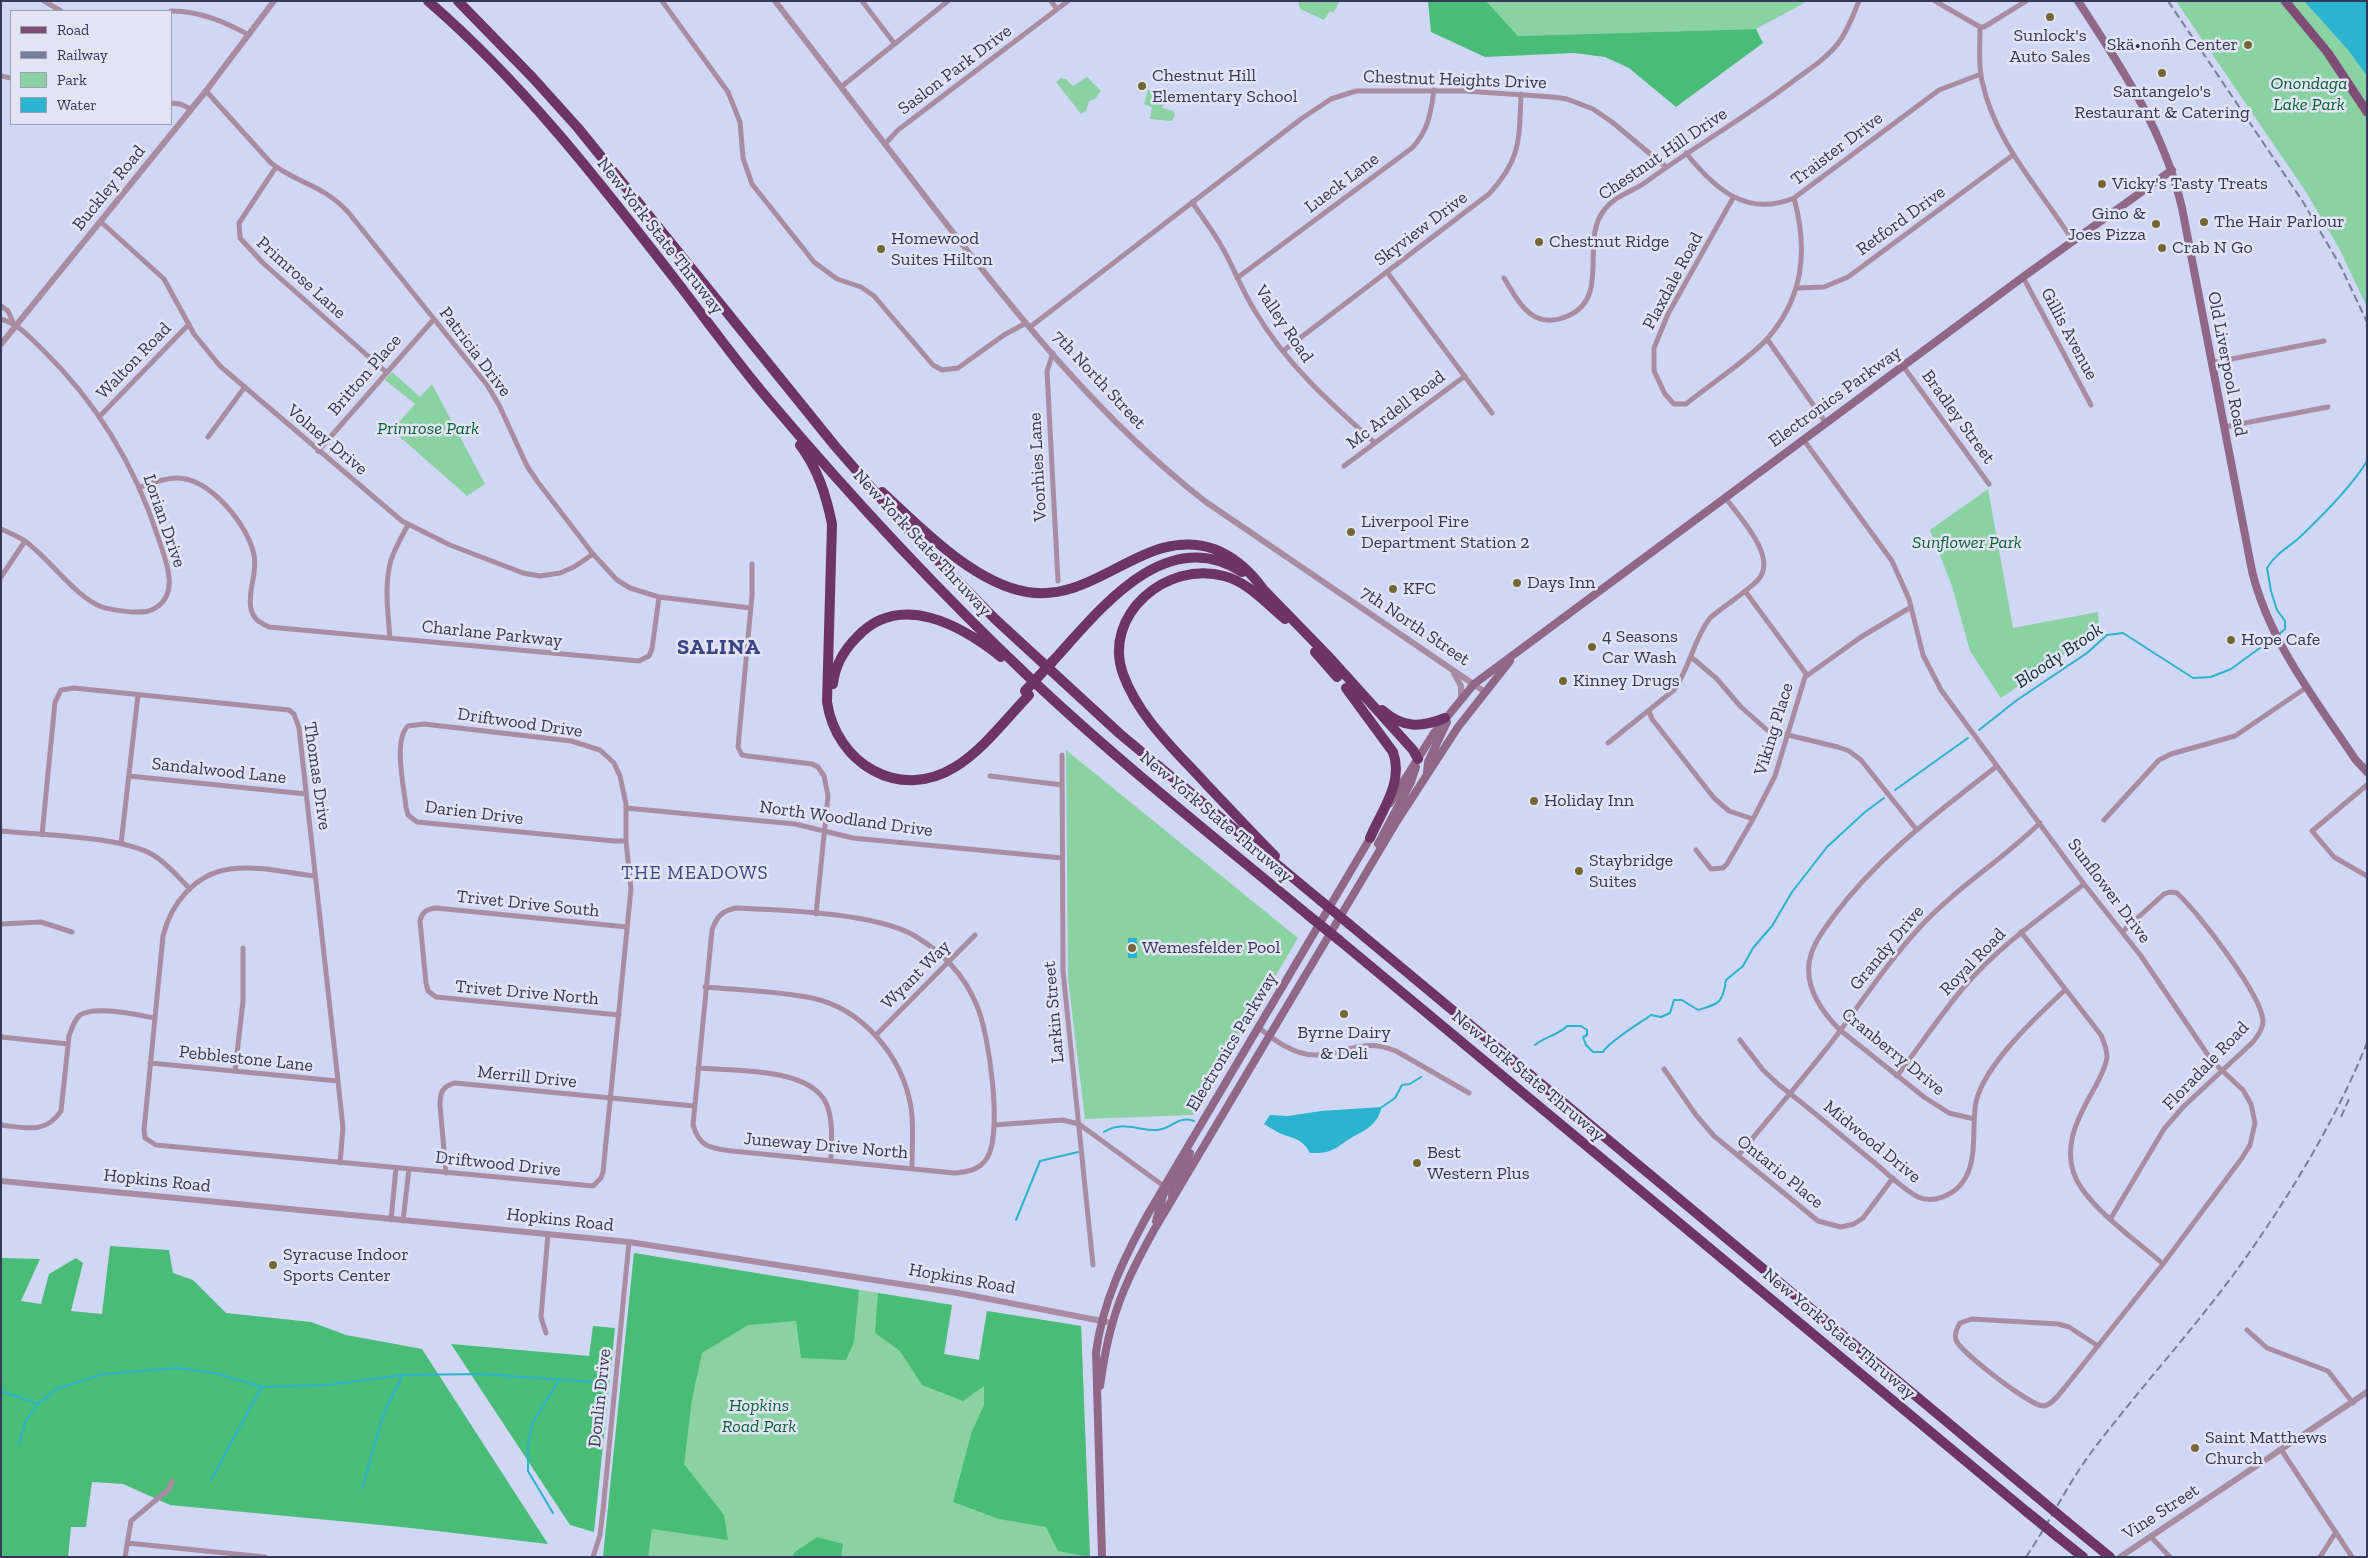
<!DOCTYPE html>
<meta charset="utf-8">
<style>
body{margin:0}
#map{position:relative;width:2368px;height:1558px;overflow:hidden;background:#cfd7f4;font-family:"Zilla Slab",serif}
canvas{display:block}
.frame{position:absolute;inset:0;border:2px solid #333957;pointer-events:none}
.legend{position:absolute;left:10px;top:10px;width:162px;height:115px;box-sizing:border-box;background:#e1e4f3;border:1px solid #9ba0b5;margin:0;padding:6px 9px;list-style:none;font-size:15px;color:#333957}
.legend li{display:flex;align-items:center;gap:10px;height:25px}
.legend b{width:25px;border:1px solid #9ba0b5}
</style>
<div id="map">
<canvas width="2368" height="1558"></canvas>
<div class="frame"></div>
<ul class="legend">
<li><b style="height:6px;background:#7e4c75"></b>Road</li>
<li><b style="height:6px;background:#777e9c"></b>Railway</li>
<li><b style="height:14px;background:#8ad2a2"></b>Park</li>
<li><b style="height:14px;background:#2cb3cd"></b>Water</li>
</ul>
</div>
<script>
const ctx = document.querySelector('canvas').getContext('2d');
ctx.lineJoin = 'round';
function paint(path, color) { ctx.fillStyle = color; ctx.fill(path, 'evenodd'); }
function stroke(path, color, width, dash) { ctx.strokeStyle = color; ctx.lineWidth = width; ctx.lineCap = dash ? 'butt' : 'round'; ctx.setLineDash(dash || []); ctx.stroke(path); }
function label(font, color, halo, rows, align = 'center') {
  ctx.font = font + ' "Zilla Slab",serif'; ctx.lineWidth = 5; ctx.setLineDash([]); ctx.textBaseline = 'middle'; ctx.strokeStyle = halo; ctx.fillStyle = color; for (const [text, x, y, turn = 0] of rows) {
    ctx.save(); ctx.translate(x, y); ctx.rotate((+turn || 0) * Math.PI / 180); ctx.textAlign = isNaN(turn) ? turn : align; if (halo) ctx.strokeText(text, 0, 0); ctx.fillText(text, 0, 0); ctx.restore();
  }
}
paint(new Path2D(`
 M 1298,1 L 1340,1 L 1333,13 L 1330,11 L 1324,20 L 1300,9 Z
 M 1486,1 L 1808,1 L 1756,29 L 1517,36 Z
 M 2176,1 L 2304,1 L 2348,50 L 2367,76 L 2367,307 L 2339,248 L 2306,192 Z
 M 1087,77 L 1101,91 L 1095,99 L 1089,101 L 1086,111 L 1081,114 L 1056,82 L 1061,78 L 1066,79 L 1073,86 Z
 M 1148,90 L 1167,96 L 1162,108 L 1173,111 L 1175,115 L 1172,121 L 1150,119 L 1152,107 L 1144,104 Z
 M 392,372 L 420,397 L 432,384 L 485,484 L 467,496 L 392,430 L 415,404 L 385,380 Z
 M 1988,489 L 2013,628 L 2098,612 L 2099,630 L 2001,698 L 1970,651 L 1952,586 L 1930,530 Z
 M 1066,750 L 1298,938 L 1193,1115 L 1085,1119 L 1068,979 Z
 M 634,1253 L 952,1305 L 944,1354 L 979,1360 L 987,1311 L 1081,1326 L 1090,1557 L 603,1557 Z`), '#8ad2a2');
paint(new Path2D(`
 M 1428,1 L 1486,1 L 1518,36 L 1756,29 L 1763,43 L 1676,107 L 1629,68 L 1605,57 L 1574,53 L 1485,57 L 1431,32 Z
 M 110,1246 L 169,1250 L 173,1273 L 193,1280 L 226,1313 L 311,1322 L 346,1335 L 422,1349 L 548,1544 L 402,1527 L 170,1505 L 123,1484 L 92,1482 L 86,1527 L 71,1527 L 68,1557 L 1,1557 L 1,1258 L 40,1259 L 21,1301 L 41,1304 L 49,1274 L 76,1258 L 83,1263 L 71,1311 L 102,1314 Z
 M 634,1253 L 859,1290 L 854,1342 L 846,1360 L 801,1358 L 796,1321 L 748,1325 L 702,1353 L 692,1399 L 684,1464 L 724,1515 L 728,1540 L 652,1529 L 648,1557 L 603,1557 Z
 M 878,1293 L 952,1305 L 944,1354 L 979,1360 L 987,1311 L 1081,1326 L 1090,1557 L 1058,1551 L 1046,1527 L 999,1519 L 953,1502 L 972,1431 L 984,1405 L 984,1386 L 963,1401 L 922,1385 L 900,1351 L 875,1333 Z
 M 593,1326 L 615,1328 L 594,1532 L 570,1525 L 451,1344 L 589,1356 Z
 M 817,1537 L 843,1544 L 841,1557 L 792,1557 L 795,1552 Z`), '#49bc78');
paint(new Path2D(`
 M 2304,1 L 2367,1 L 2367,76 L 2348,50 Z
 M 1128,938 L 1137,938 L 1137,958 L 1128,958 Z
 M 1382,1107 C 1377,1123 1370,1128 1356,1135 C 1336,1146 1336,1154 1310,1153 C 1302,1138 1294,1139 1279,1133 C 1274,1130 1269,1127 1264,1124 L 1270,1115 L 1288,1116 L 1321,1111 Z`), '#2cb3cd');
stroke(new Path2D(`
 M 2279,634 L 2285,629 L 2285,621 L 2277,610 L 2271,591 L 2267,568 C 2275,554 2288,548 2300,537 C 2321,517 2352,486 2367,461
 M 1979,730 L 2017,700 L 2087,653 L 2107,635 L 2123,633 L 2193,678 L 2211,677 L 2231,669 L 2275,637
 M 1895,790 L 1968,738
 M 1535,1045 C 1546,1036 1557,1036 1567,1026 L 1581,1026 L 1587,1030 L 1587,1035 L 1583,1037 L 1586,1045 L 1593,1052 L 1603,1052 C 1608,1042 1640,1023 1651,1015 L 1661,1017 L 1670,1013 L 1674,1000 L 1682,1000 L 1698,1010 C 1719,1004 1723,1003 1726,980 L 1743,966 L 1753,948 L 1772,926 L 1792,892 L 1827,847 L 1865,812 L 1884,798
 M 1382,1107 L 1395,1098 L 1402,1085 L 1410,1084 L 1421,1077
 M 1104,1132 C 1121,1120 1139,1131 1157,1130 C 1171,1129 1179,1115 1194,1121
 M 1016,1220 L 1040,1161 L 1078,1152
 M 1,1391 L 38,1404 L 56,1389 L 104,1374 L 177,1368 L 215,1373 L 262,1387 L 327,1385 L 402,1375 L 482,1374 L 607,1383
 M 19,1444 L 26,1420 L 38,1404
 M 211,1480 L 261,1388
 M 362,1489 L 382,1418 L 402,1376
 M 553,1513 L 528,1471 L 528,1445 L 532,1424 L 559,1380`), '#2cb3cd', 2);
stroke(new Path2D(`
 M 44,1 L 61,11
 M 662,1 L 728,92 L 740,122 L 743,158 L 752,184 L 814,262 L 837,279 L 861,287 L 874,296 L 933,365 L 942,370 L 958,368 L 1004,335 L 1026,323
 M 862,1 L 894,43
 M 1051,1 L 1057,9
 M 1935,1 L 1980,27 L 1984,27 L 2026,1
 M 171,11 C 200,11 225,22 249,35
 M 1980,27 C 1980,45 1978,64 1982,81 C 1995,143 2040,189 2073,241
 M 1,76 L 11,78
 M 841,87 L 948,1
 M 206,91 L 271,163 C 298,184 322,184 348,212 L 487,385 L 499,405 L 527,466 L 537,481 L 593,554 L 617,580 L 630,588 L 659,597 L 751,608
 M 171,103 L 180,104 L 191,109
 M 885,144 L 898,130 L 1068,1
 M 1686,153 C 1714,188 1746,218 1794,198 L 1939,90 L 1981,74
 M 276,167 L 239,223 L 240,238 L 263,263 L 386,372
 M 1733,198 L 1668,314 L 1654,348 L 1654,371 L 1665,394 L 1674,404 L 1686,404 C 1709,385 1748,360 1767,339 C 1804,297 1808,250 1794,198
 M 1192,202 C 1202,217 1213,231 1222,247 C 1234,268 1242,291 1255,311 C 1286,364 1330,403 1375,443
 M 101,222 L 164,279 L 194,334 L 220,366 L 402,521 L 450,545 L 523,573 L 540,576 L 560,573 L 574,567 L 593,554
 M 1387,272 L 1492,413
 M 2023,277 L 2091,405
 M 1237,278 L 1412,148 C 1428,131 1431,113 1434,90
 M 1504,278 C 1520,305 1534,332 1570,315 C 1611,295 1579,239 1605,209 C 1616,195 1632,192 1646,182 C 1695,146 1748,116 1796,79 C 1811,68 1828,57 1839,42 C 1848,30 1853,15 1859,1
 M 1797,288 L 1824,287 L 1848,277 L 2013,155
 M 1,306 L 8,311 L 13,322
 M 1,319 C 20,325 28,336 43,350 C 96,402 135,466 158,537 C 165,559 180,591 157,607 C 149,613 141,612 132,612 C 122,611 111,610 102,607 C 74,596 50,559 25,541 C 18,536 9,533 1,529
 M 1030,327 L 1301,119 L 1331,99 L 1356,91 L 1464,91 L 1553,97 L 1567,99 L 1593,109 L 1612,122 L 1666,167
 M 1767,339 L 1826,423
 M 1283,351 L 1489,194 C 1522,158 1519,139 1521,94
 M 1053,353 L 1047,371 L 1058,581
 M 2211,363 L 2324,341
 M 1903,366 L 1989,484
 M 99,417 L 189,324
 M 2224,427 L 2328,407
 M 208,437 L 244,388
 M 1803,439 L 1892,561 L 1909,599 L 1923,655 L 1941,690 L 2084,884 L 2141,956 L 2212,1061 L 2243,1090 L 2251,1104 L 2255,1123 L 2250,1145 L 2242,1158 L 2163,1264 L 2066,1386 C 2061,1392 2053,1404 2044,1406 C 2033,1408 1960,1352 1956,1340 C 1954,1334 1957,1328 1960,1323 L 1972,1319 L 2058,1324 L 2069,1327 L 2098,1346
 M 318,451 L 434,319
 M 1344,466 L 1465,376
 M 140,487 C 152,483 164,478 177,478 C 210,478 248,525 254,555 C 258,573 247,592 251,609 C 254,620 259,622 269,627 L 639,661 L 649,656 L 652,649 L 659,597
 M 752,564 L 752,595 L 738,747 L 742,755 L 748,756 L 812,764 L 818,767 L 824,776 L 828,796 L 816,914
 M 1,577 L 25,541
 M 1745,591 L 1807,675
 M 390,638 C 388,613 384,585 391,560 C 395,548 402,536 408,525
 M 1691,657 L 1716,678 L 1741,707 L 1767,730 L 1838,747 L 1849,751 L 1861,760 L 1916,829
 M 1649,711 L 1652,719 L 1714,798 L 1729,811 L 1753,819
 M 1608,743 L 1674,690 C 1690,668 1693,640 1710,618 C 1725,605 1744,594 1758,580 C 1779,557 1738,516 1725,497
 M 1062,755 L 1063,971 L 1093,1265
 M 129,776 L 306,794
 M 990,776 L 1062,785
 M 2367,785 L 2312,831 L 2334,857 L 2367,876
 M 626,808 L 795,824 L 853,838 L 1062,858
 M 2104,820 L 2159,760 L 2171,754 L 2235,736 L 2307,687
 M 1,831 C 39,835 122,836 153,855 C 167,863 178,877 190,889
 M 42,835 L 55,702 L 61,690 L 74,688 L 289,710 L 294,714 L 299,728 L 338,1081 L 343,1128 L 340,1163
 M 121,844 L 138,695
 M 1696,850 L 1711,869 L 1723,868 L 1727,864 L 1753,819 L 1775,776 L 1805,677 L 1861,637 L 1911,607
 M 315,876 C 288,873 257,865 230,869 C 195,874 171,903 163,936 L 144,1130 L 145,1138 L 156,1145 L 593,1186 L 601,1178 L 603,1172 L 631,889 L 626,841 L 626,804 L 620,776 L 614,763 L 600,750 L 571,741 L 424,724 L 408,726 C 393,740 404,787 406,807 L 408,815 L 417,822 L 614,841 L 626,841
 M 736,908 C 783,910 876,913 915,936 C 942,952 965,976 977,1006 C 989,1033 1003,1133 987,1158 C 980,1170 967,1172 954,1173 L 732,1151 C 711,1148 700,1148 693,1125 L 712,930 C 717,916 722,911 736,908 Z
 M 1,924 L 41,922 L 72,932
 M 2021,932 L 2101,1035 C 2104,1042 2107,1049 2107,1057 C 2106,1068 2099,1079 2094,1089 C 2076,1120 2058,1155 2082,1189 C 2103,1218 2137,1241 2163,1264
 M 705,987 C 741,990 777,991 812,998 C 863,1009 902,1056 911,1107 C 914,1127 912,1148 912,1168
 M 619,1015 L 436,997 L 428,991 L 426,983 L 420,921 C 422,912 427,909 436,908 L 627,927
 M 1258,1027 C 1274,1040 1295,1056 1317,1055 C 1349,1054 1361,1037 1396,1051 L 1469,1093
 M 876,1035 L 975,935
 M 1,1037 L 68,1044
 M 1740,1040 L 1763,1070 L 1779,1085 C 1812,1110 1844,1138 1876,1164 C 1889,1175 1903,1189 1918,1197 C 1933,1204 1953,1195 1962,1183 C 1979,1161 1971,1128 1976,1102 C 1984,1065 2038,1015 2065,990
 M 150,1063 L 338,1081
 M 698,1068 C 733,1071 809,1067 826,1103 C 834,1121 831,1142 831,1160
 M 1664,1069 L 1696,1115 L 1714,1136 L 1818,1221 L 1841,1227 L 1854,1224 L 1863,1218 L 1893,1178
 M 235,1071 L 243,1001 L 243,948
 M 1897,1076 C 1920,1046 1940,1015 1964,987 C 1999,946 2043,916 2084,884
 M 1974,1119 L 1949,1113 L 1924,1097 L 1840,1030 C 1823,1013 1806,989 1809,964 C 1811,946 1823,931 1833,917 C 1878,856 1938,812 1997,766
 M 1,1125 C 26,1128 46,1134 61,1111 L 69,1036 C 72,1028 74,1020 80,1015 C 95,1005 137,1015 155,1018
 M 994,1125 L 1062,1120 L 1079,1124 L 1165,1187 L 1172,1198
 M 1738,1156 C 1770,1117 1803,1079 1834,1039 C 1862,1001 1888,962 1920,927 C 1956,888 2002,860 2040,823
 M 446,1173 L 440,1105 C 440,1093 442,1086 455,1083 L 694,1106
 M 2111,1218 L 2164,1129 L 2183,1107 L 2253,1042 C 2258,1035 2263,1029 2263,1021 C 2262,995 2197,911 2177,893 L 2170,892 L 2164,894 L 2122,932
 M 391,1220 L 396,1168
 M 403,1221 L 409,1169
 M 2247,1330 L 2267,1348 L 2328,1371 L 2353,1403
 M 546,1333 L 541,1317 L 548,1234
 M 2282,1451 L 2352,1557
 M 2151,1537 L 2170,1557
 M 127,1543 L 265,1557
 M 125,1557 L 131,1521 L 169,1489 L 172,1481
 M 593,1557 L 600,1535 L 603,1510 L 629,1242
 M 2320,1557 L 2336,1532`), '#a98ca2', 5);
stroke(new Path2D(`
 M 775,1 C 828,70 881,139 934,208 C 1016,314 1100,420 1206,502 L 1485,692
 M 1,344 L 206,91 L 274,1
 M 1454,673 L 1461,686 L 1461,698
 M 1,1181 L 629,1242 L 958,1293 L 1112,1323
 M 2120,1557 L 2367,1392`), '#a98ca2', 6);
stroke(new Path2D(`
 M 2078,1 C 2121,67 2164,130 2182,208 L 2252,571 C 2269,641 2315,699 2355,759 L 2367,772
 M 1427,773 L 1428,762 L 1447,722
 M 1390,803 L 1434,733 L 1474,684 L 2023,277 L 2172,170
 M 1378,844 L 1411,782 L 1416,767
 M 1172,1197 L 1173,1187 L 1190,1153
 M 1156,1221 L 1165,1189
 M 1100,1386 C 1103,1365 1106,1345 1112,1325 C 1121,1291 1137,1261 1154,1230 L 1397,821 L 1458,727 L 1510,661
 M 1102,1557 L 1096,1352 C 1103,1301 1124,1258 1148,1214 L 1372,835`), '#916788', 8);
stroke(new Path2D(`
 M 2285,1 L 2328,53 L 2367,112`), '#7e4c75', 9);
stroke(new Path2D(`
 M 428,1 C 522,82 598,180 674,278 C 705,318 735,360 768,399 C 850,496 938,591 1031,679 C 1119,762 1214,837 1308,915
 M 458,1 L 533,78 L 578,128 L 835,446 L 910,532 L 994,618 L 1120,734 L 1321,901
 M 800,445 C 818,469 826,495 832,524 L 827,702 C 836,763 899,802 955,767 C 982,751 1007,718 1029,695
 M 882,492 C 920,527 973,583 1027,592 C 1097,604 1145,525 1214,549 C 1235,557 1250,571 1263,589
 M 1259,585 L 1330,658 L 1413,750 L 1418,759
 M 1315,652 L 1337,677
 M 1052,662 C 1098,612 1165,522 1242,572
 M 833,684 C 835,665 844,650 857,637 C 900,591 961,625 1001,657
 M 1346,688 L 1393,752 C 1404,782 1382,810 1370,838
 M 1382,710 C 1403,728 1420,728 1445,718
 M 1275,856 C 1252,833 1230,809 1207,785 C 1176,751 1139,718 1123,674 C 1102,615 1167,560 1224,576 C 1248,582 1266,603 1285,619
 M 1349,924 L 2036,1496
 M 1339,940 L 2027,1512
 M 2066,1521 L 2110,1557
 M 2058,1537 L 2083,1557`), '#6e3464', 10);
stroke(new Path2D(`
 M 2168,1 L 2303,202 L 2341,267 L 2367,322
 M 2341,1117 L 2349,1099
 M 2026,1557 C 2049,1523 2066,1487 2090,1454 C 2141,1386 2200,1323 2249,1253 C 2295,1187 2337,1117 2367,1043`), '#777e9c', 2, [8, 4]);
stroke(new Path2D(`
 M 1025,691 L 1052,662
 M 1321,901 L 1349,924
 M 1308,915 L 1339,940
 M 2036,1496 L 2066,1521
 M 2027,1512 L 2058,1537`), '#6e3464', 10);
for (const [x, y, r, color] of [
 [2050,17,5,"#756735"],
 [2248,45,5,"#756735"],
 [2162,73,5,"#756735"],
 [1142,86,5,"#756735"],
 [2102,184,5,"#756735"],
 [2204,222,5,"#756735"],
 [2156,224,5,"#756735"],
 [1539,242,5,"#756735"],
 [2162,248,5,"#756735"],
 [881,249,5,"#756735"],
 [1351,532,5,"#756735"],
 [1517,583,5,"#756735"],
 [1393,589,5,"#756735"],
 [2231,640,5,"#756735"],
 [1592,647,5,"#756735"],
 [1563,681,5,"#756735"],
 [1534,801,5,"#756735"],
 [1579,871,5,"#756735"],
 [1132,948,5,"#756735"],
 [1344,1014,5,"#756735"],
 [1417,1163,5,"#756735"],
 [273,1265,5,"#756735"],
 [2195,1448,5,"#756735"]
]) { const dot = new Path2D(); dot.arc(x, y, r, 0, 2 * Math.PI); ctx.fillStyle = color; ctx.fill(dot); stroke(dot, '#e1e4f3', 2); }
label('18px', '#333957', '#e1e4f3', [
 ["Sunlock's",2050,36,"center"],
 ["Auto Sales",2050,57,"center"],
 ["Skä•noñh Center",2238,45,"right"],
 ["Chestnut Hill",1152,76],
 ["Elementary School",1152,97],
 ["Santangelo's",2162,92,"center"],
 ["Restaurant & Catering",2162,113,"center"],
 ["Vicky's Tasty Treats",2112,184],
 ["Gino &",2146,214,"right"],
 ["Joes Pizza",2146,235,"right"],
 ["The Hair Parlour",2214,222],
 ["Homewood",891,239],
 ["Suites Hilton",891,260],
 ["Chestnut Ridge",1549,242],
 ["Crab N Go",2172,248],
 ["Liverpool Fire",1361,522],
 ["Department Station 2",1361,543],
 ["Days Inn",1527,583],
 ["KFC",1403,589],
 ["4 Seasons",1602,637],
 ["Car Wash",1602,658],
 ["Hope Cafe",2241,640],
 ["Kinney Drugs",1573,681],
 ["Holiday Inn",1544,801],
 ["Staybridge",1589,861],
 ["Suites",1589,882],
 ["Wemesfelder Pool",1142,948],
 ["Byrne Dairy",1344,1033,"center"],
 ["& Deli",1344,1054,"center"],
 ["Best",1427,1153],
 ["Western Plus",1427,1174],
 ["Syracuse Indoor",283,1255],
 ["Sports Center",283,1276],
 ["Saint Matthews",2205,1438],
 ["Church",2205,1459]
], 'left');
label('18px', '#333957', '#e1e4f3', [
 ["Saslon Park Drive",955,70,-37],
 ["Chestnut Heights Drive",1455,80,2],
 ["Traister Drive",1837,149,-37],
 ["Chestnut Hill Drive",1663,154,-34],
 ["Lueck Lane",1342,183,-37],
 ["Buckley Road",109,188,-51],
 ["Retford Drive",1901,221,-36],
 ["Skyview Drive",1421,229,-37],
 ["New York State Thruway",660,236,52],
 ["Primrose Lane",301,278,42],
 ["Plaxdale Road",1673,281,-62],
 ["Valley Road",1284,324,56],
 ["Gillis Avenue",2069,334,62],
 ["Patricia Drive",475,352,53],
 ["Walton Road",134,361,-46],
 ["Old Liverpool Road",2227,364,79],
 ["Britton Place",365,375,-49],
 ["7th North Street",1099,380,47],
 ["Electronics Parkway",1835,397,-36],
 ["Mc Ardell Road",1396,410,-37],
 ["Bradley Street",1958,417,54],
 ["Volney Drive",327,440,40],
 ["Voorhies Lane",1038,467,-93],
 ["Lorian Drive",164,521,71],
 ["New York State Thruway",922,543,47],
 ["7th North Street",1415,626,34],
 ["Charlane Parkway",492,634,6],
 ["Driftwood Drive",520,723,8],
 ["Viking Place",1774,729,-73],
 ["Sandalwood Lane",219,771,6],
 ["Thomas Drive",317,776,82],
 ["Darien Drive",474,813,7],
 ["New York State Thruway",1216,817,40],
 ["North Woodland Drive",846,819,8],
 ["Sunflower Drive",2109,891,53],
 ["Trivet Drive South",528,904,6],
 ["Grandy Drive",1887,948,-50],
 ["Royal Road",1973,962,-46],
 ["Wyant Way",916,975,-45],
 ["Trivet Drive North",527,993,5],
 ["Larkin Street",1054,1012,-95],
 ["Electronics Parkway",1232,1042,-59],
 ["Cranberry Drive",1893,1052,39],
 ["Pebblestone Lane",246,1059,6],
 ["Floradale Road",2206,1066,-46],
 ["New York State Thruway",1528,1076,40],
 ["Merrill Drive",527,1077,6],
 ["Midwood Drive",1872,1142,39],
 ["Juneway Drive North",826,1146,5],
 ["Driftwood Drive",498,1164,6],
 ["Ontario Place",1780,1172,39],
 ["Hopkins Road",157,1181,6],
 ["Hopkins Road",560,1220,6],
 ["Hopkins Road",962,1279,10],
 ["New York State Thruway",1839,1334,40],
 ["Donlin Drive",600,1398,-84],
 ["Vine Street",2161,1512,-33]
]);
label('italic 18px', '#0c6236', '#e1e4f3', [
 ["Onondaga",2309,84],
 ["Lake Park",2309,105],
 ["Primrose Park",428,429],
 ["Sunflower Park",1967,543],
 ["Hopkins",759,1406],
 ["Road Park",759,1427]
]);
label('italic 19px', '#122e34', '#e1e4f3', [
 ["Bloody Brook",2059,656,-34]
]);
ctx.letterSpacing = '1px';
label('19px', '#3b4583', '#e1e4f3', [
 ["THE MEADOWS",695,874]
]);
ctx.letterSpacing = '0px';
ctx.letterSpacing = '1px';
label('bold 22px', '#3b4583', '#e1e4f3', [
 ["SALINA",719,648]
]);
ctx.letterSpacing = '0px';
</script>
